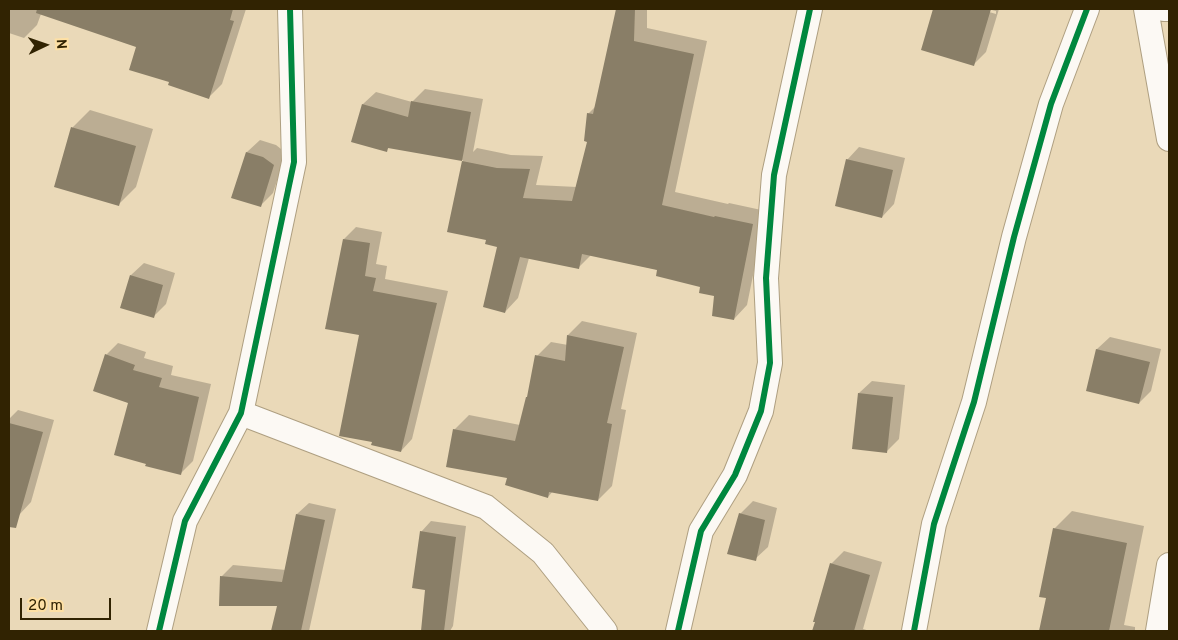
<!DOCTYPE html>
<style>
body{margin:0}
#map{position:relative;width:1178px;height:640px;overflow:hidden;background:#ead9b8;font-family:Overpass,sans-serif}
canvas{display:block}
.frame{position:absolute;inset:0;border:10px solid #312302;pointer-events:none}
.north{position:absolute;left:20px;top:20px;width:50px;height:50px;-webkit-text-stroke:4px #fee0a4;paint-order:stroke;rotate:87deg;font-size:14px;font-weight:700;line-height:20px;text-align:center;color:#312302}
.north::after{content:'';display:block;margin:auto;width:18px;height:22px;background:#312302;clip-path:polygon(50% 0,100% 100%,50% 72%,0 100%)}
.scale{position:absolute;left:20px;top:598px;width:91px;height:22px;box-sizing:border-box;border:2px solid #312302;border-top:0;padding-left:6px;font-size:15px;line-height:18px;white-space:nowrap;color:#312302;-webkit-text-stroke:4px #fee0a4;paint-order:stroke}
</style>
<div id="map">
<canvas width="1178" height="640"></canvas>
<div class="frame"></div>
<div class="north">N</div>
<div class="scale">20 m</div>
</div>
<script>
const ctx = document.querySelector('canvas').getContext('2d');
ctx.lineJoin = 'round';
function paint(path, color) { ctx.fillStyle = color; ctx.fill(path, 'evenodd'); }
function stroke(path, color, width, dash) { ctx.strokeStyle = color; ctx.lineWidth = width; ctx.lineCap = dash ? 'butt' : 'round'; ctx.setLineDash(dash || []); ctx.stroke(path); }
paint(new Path2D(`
 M 9,9 L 246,9 L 222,84 L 209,97 L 170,81 L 138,46 L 41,14 L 37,25 L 24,38 L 9,33 Z
 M 617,9 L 647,9 L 647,28 L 707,41 L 675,192 L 728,204 L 729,203 L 766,211 L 747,305 L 734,319 L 716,295 L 701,286 L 659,270 L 591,255 L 578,268 L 529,258 L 518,298 L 505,312 L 498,246 L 487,239 L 448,231 L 463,160 L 390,147 L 386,150 L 353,141 L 363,104 L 376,92 L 412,102 L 425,89 L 483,99 L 473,152 L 477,148 L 511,155 L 543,156 L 536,185 L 577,187 L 589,141 L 588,114 L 596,106 Z
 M 934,9 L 979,9 L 996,14 L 996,11 L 988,9 L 999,9 L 986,52 L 973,65 L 922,49 Z
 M 90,110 L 153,129 L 136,187 L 119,204 L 55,186 L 73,127 Z
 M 260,140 L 276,145 L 286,153 L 273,193 L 260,206 L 233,197 L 247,152 Z
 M 859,147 L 905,158 L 894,204 L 882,217 L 847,160 Z
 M 356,227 L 382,232 L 376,264 L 387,266 L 385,279 L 448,291 L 412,439 L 401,451 L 361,334 L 344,239 Z
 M 144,263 L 175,273 L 166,304 L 153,317 L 131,275 Z
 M 582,321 L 637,333 L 621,409 L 626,410 L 612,486 L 598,500 L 553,491 L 548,497 L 508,478 L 454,430 L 469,415 L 520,425 L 529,395 L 537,356 L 551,342 L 568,345 L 568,335 Z
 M 1110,337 L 1161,349 L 1151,391 L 1139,403 L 1087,390 L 1097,349 Z
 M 118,343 L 146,352 L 144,358 L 173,366 L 171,375 L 211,384 L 193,461 L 181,473 L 130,402 L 106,355 Z
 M 872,381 L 905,385 L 899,439 L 887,451 L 859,393 Z
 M 18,410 L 54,420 L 31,502 L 19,515 L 9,512 L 9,419 Z
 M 753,501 L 777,508 L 768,547 L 755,559 L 740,514 Z
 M 309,503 L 336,509 L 309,631 L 272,631 L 278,605 L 220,604 L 222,576 L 233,565 L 286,570 L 297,514 Z
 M 1072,511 L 1144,526 L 1124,625 L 1135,627 L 1135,631 L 1040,631 L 1047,597 L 1054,529 Z
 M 431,521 L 466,526 L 453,626 L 450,631 L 422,631 L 426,589 L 421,532 Z
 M 844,551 L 882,562 L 863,629 L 870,631 L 813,631 L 831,564 Z`), '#0003');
paint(new Path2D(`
 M 37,9 L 233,9 L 230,20 L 234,21 L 209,99 L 168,85 L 169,82 L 129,70 L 136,47 L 36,13 Z
 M 616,9 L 635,9 L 634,41 L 694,54 L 662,205 L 714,217 L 715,216 L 753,224 L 734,320 L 712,316 L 714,296 L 699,293 L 700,287 L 656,276 L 657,270 L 582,254 L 579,269 L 520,257 L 505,313 L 483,307 L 497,247 L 485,244 L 486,240 L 447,232 L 462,161 L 497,168 L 530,169 L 523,198 L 572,201 L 587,142 L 584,141 L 587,113 L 593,114 Z
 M 933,9 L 991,9 L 974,66 L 921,50 Z
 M 411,101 L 471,112 L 462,161 L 388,148 L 387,152 L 351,142 L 362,104 L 408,117 Z
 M 71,127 L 136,146 L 119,206 L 54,187 Z
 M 246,152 L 263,157 L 274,165 L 261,207 L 231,198 Z
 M 846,159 L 893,170 L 882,218 L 835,206 Z
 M 343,239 L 370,243 L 365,276 L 376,278 L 373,291 L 437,303 L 401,452 L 371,445 L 372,442 L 339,436 L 359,335 L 325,329 Z
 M 130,275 L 163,285 L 154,318 L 120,308 Z
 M 567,335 L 624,347 L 607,423 L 612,424 L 598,501 L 549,492 L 548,498 L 505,485 L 507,478 L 446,467 L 453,429 L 515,441 L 526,397 L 527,397 L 535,355 L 565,361 Z
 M 1096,349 L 1150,362 L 1139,404 L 1086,391 Z
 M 105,354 L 135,365 L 133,370 L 162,378 L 159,387 L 199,397 L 181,475 L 145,466 L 146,464 L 114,455 L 128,403 L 93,391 Z
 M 858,393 L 893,397 L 887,453 L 852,449 Z
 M 9,423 L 43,432 L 16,528 L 9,527 Z
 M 739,513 L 765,520 L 756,561 L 727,554 Z
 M 296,514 L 325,520 L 301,631 L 271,631 L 277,606 L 219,606 L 220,576 L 282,582 Z
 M 1053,528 L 1127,543 L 1109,631 L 1039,631 L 1046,598 L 1039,597 Z
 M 420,531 L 456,537 L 444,631 L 421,631 L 425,590 L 412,588 Z
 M 830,563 L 870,575 L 854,631 L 812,631 L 815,622 L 813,622 Z`), '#897e67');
const minor = new Path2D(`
 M 1146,9 L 1169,139
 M 1164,9 L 1169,9
 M 241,413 L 486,507 L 543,553 L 605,631
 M 159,631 L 185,521 L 241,413 L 294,162 L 290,9
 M 678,631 L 701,531 L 735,475 L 761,411 L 770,363 L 766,278 L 774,175 L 810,9
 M 914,631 L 934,524 L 974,402 L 1014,237 L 1051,104 L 1087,9
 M 1158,631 L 1169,565`);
stroke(minor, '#ae9f81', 26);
stroke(minor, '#fcf9f4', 24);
stroke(new Path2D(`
 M 159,631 L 185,521 L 241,413 L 294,162 L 290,9
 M 678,631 L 701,531 L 735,475 L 761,411 L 770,363 L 766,278 L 774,175 L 810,9
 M 914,631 L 934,524 L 974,402 L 1014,237 L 1051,104 L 1087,9`), '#00873e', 6);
</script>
